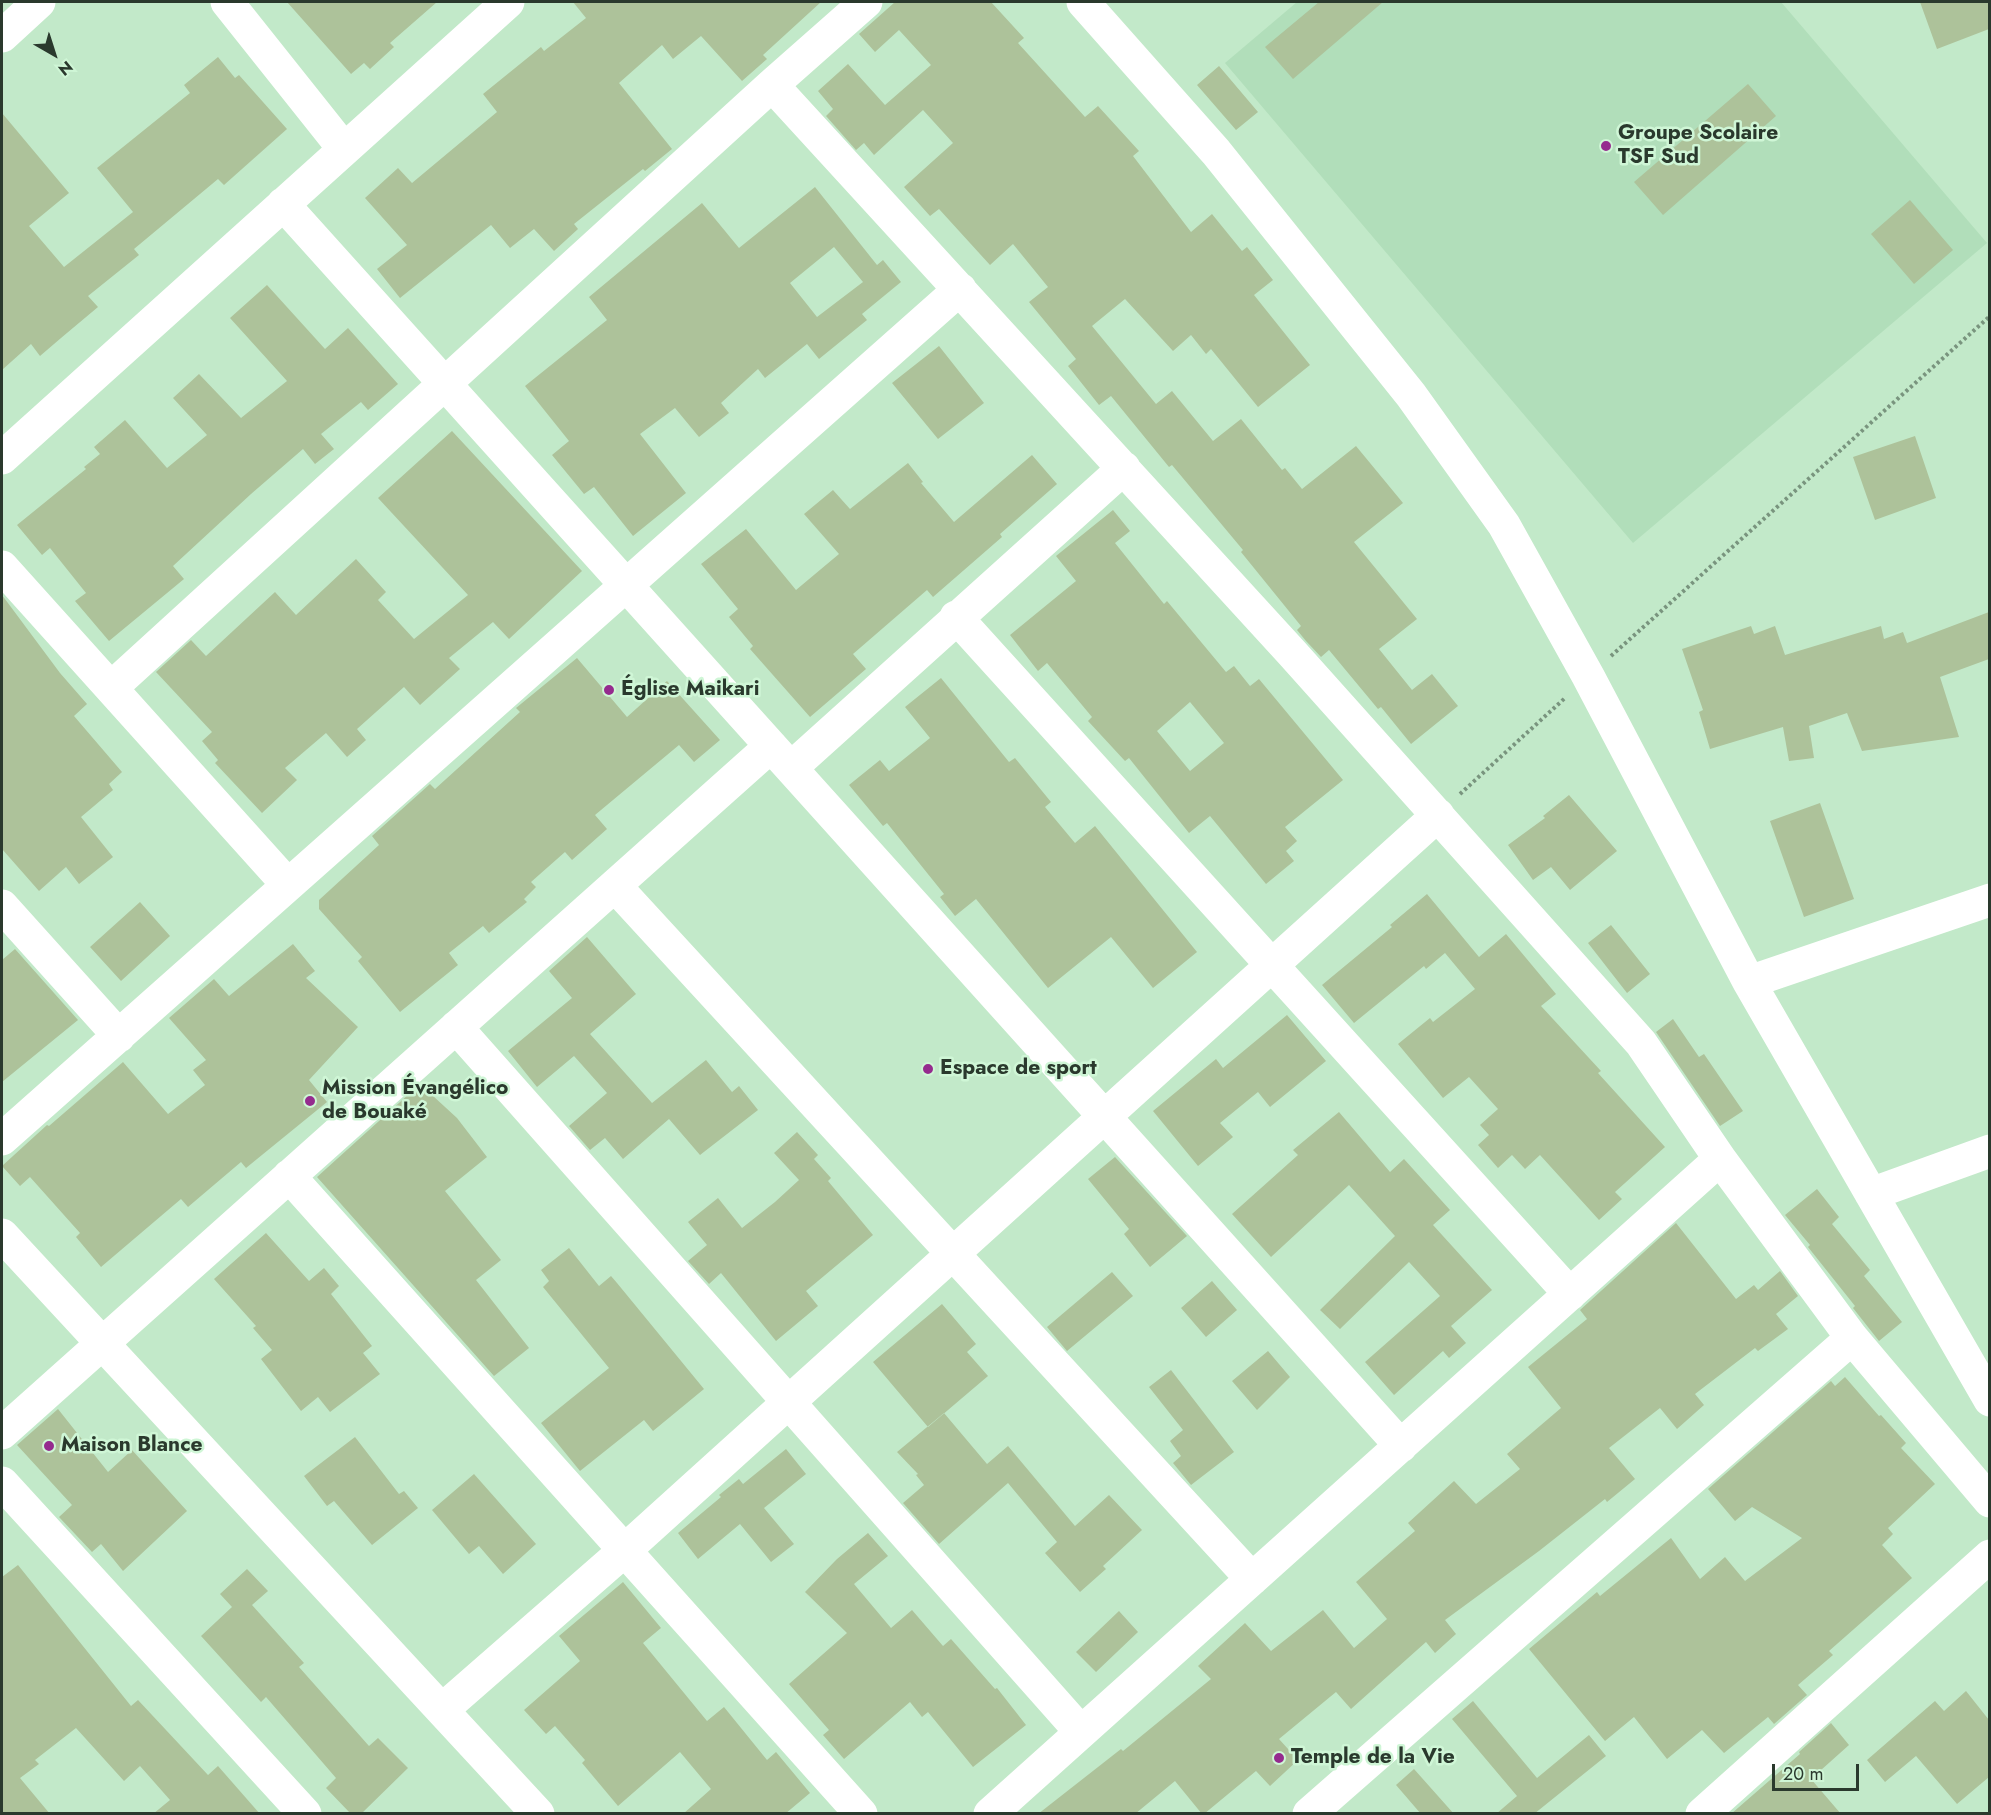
<!DOCTYPE html>
<meta charset="utf-8">
<style>
body{margin:0}
#map{position:relative;width:1991px;height:1815px;overflow:hidden;background:#c2e9c9;font-family:Jost,sans-serif}
canvas{display:block}
.frame{position:absolute;inset:0;border:3px solid #2a392d;pointer-events:none}
.north{position:absolute;left:24px;top:24px;width:60px;height:60px;-webkit-text-stroke:4px #cff6d6;paint-order:stroke;rotate:141deg;font-size:16px;font-weight:700;line-height:24px;text-align:center;color:#2a392d}
.north::after{content:'';display:block;margin:auto;width:21px;height:27px;background:#2a392d;clip-path:polygon(50% 0,100% 100%,50% 72%,0 100%)}
.scale{position:absolute;left:1772px;top:1764px;width:87px;height:27px;box-sizing:border-box;border:3px solid #2a392d;border-top:0;padding-left:8px;font-size:18px;line-height:21px;white-space:nowrap;color:#2a392d;-webkit-text-stroke:4px #cff6d6;paint-order:stroke}
</style>
<div id="map">
<canvas width="1991" height="1815"></canvas>
<div class="frame"></div>
<div class="north">N</div>
<div class="scale">20 m</div>
</div>
<script>
const ctx = document.querySelector('canvas').getContext('2d');
ctx.lineJoin = 'round';
function paint(path, color) { ctx.fillStyle = color; ctx.fill(path, 'evenodd'); }
function stroke(path, color, width, dash) { ctx.strokeStyle = color; ctx.lineWidth = width; ctx.lineCap = dash ? 'butt' : 'round'; ctx.setLineDash(dash || []); ctx.stroke(path); }
function label(font, color, halo, rows, align = 'center') {
  ctx.font = font + ' Jost,sans-serif'; ctx.lineWidth = 5; ctx.setLineDash([]); ctx.textBaseline = 'middle'; ctx.strokeStyle = halo; ctx.fillStyle = color; for (const [text, x, y, turn = 0] of rows) {
    ctx.save(); ctx.translate(x, y); ctx.rotate((+turn || 0) * Math.PI / 180); ctx.textAlign = isNaN(turn) ? turn : align; if (halo) ctx.strokeText(text, 0, 0); ctx.fillText(text, 0, 0); ctx.restore();
  }
}
paint(new Path2D(`
 M 1297,2 L 1781,2 L 1987,243 L 1633,543 L 1225,63 Z`), '#b1deba');
paint(new Path2D(`
 M 287,2 L 437,2 L 390,43 L 394,47 L 370,69 L 364,63 L 351,74 Z
 M 573,2 L 821,2 L 763,55 L 767,59 L 742,81 L 701,36 L 673,59 L 662,45 L 619,83 L 672,149 L 645,171 L 643,169 L 574,224 L 578,229 L 554,251 L 534,229 L 510,248 L 491,225 L 400,298 L 377,269 L 407,245 L 365,198 L 398,168 L 412,183 L 497,112 L 483,94 L 541,47 L 544,51 L 586,18 Z
 M 895,2 L 991,2 L 1024,38 L 1018,43 L 1085,117 L 1098,106 L 1139,151 L 1133,156 L 1191,232 L 1212,214 L 1242,251 L 1247,247 L 1273,280 L 1254,295 L 1310,365 L 1258,407 L 1211,349 L 1206,354 L 1191,335 L 1173,351 L 1125,299 L 1092,326 L 1156,404 L 1172,391 L 1213,441 L 1241,419 L 1282,470 L 1285,468 L 1302,489 L 1356,446 L 1403,503 L 1354,542 L 1417,619 L 1379,649 L 1412,690 L 1432,674 L 1458,706 L 1411,744 L 1381,707 L 1378,709 L 1329,650 L 1321,657 L 1306,641 L 1297,630 L 1301,626 L 1241,552 L 1243,550 L 1172,465 L 1169,467 L 1111,396 L 1099,405 L 1068,366 L 1076,359 L 1029,302 L 1048,287 L 1013,244 L 990,265 L 939,209 L 930,216 L 904,187 L 953,143 L 923,110 L 874,155 L 864,143 L 856,150 L 826,116 L 833,109 L 818,91 L 848,64 L 885,105 L 931,65 L 899,30 L 875,52 L 859,34 Z
 M 1319,2 L 1383,2 L 1293,79 L 1265,47 Z
 M 1920,2 L 1989,2 L 1989,29 L 1937,49 Z
 M 218,57 L 235,78 L 239,75 L 287,129 L 224,185 L 218,179 L 134,249 L 139,255 L 88,296 L 98,307 L 61,338 L 40,356 L 31,344 L 2,370 L 2,113 L 69,193 L 29,226 L 64,267 L 133,212 L 97,168 L 190,93 L 184,85 Z
 M 1219,66 L 1258,112 L 1236,130 L 1197,85 Z
 M 1748,84 L 1776,116 L 1663,215 L 1634,182 Z
 M 815,187 L 877,265 L 883,260 L 901,282 L 862,314 L 867,320 L 819,359 L 807,344 L 765,378 L 758,369 L 721,403 L 729,413 L 699,437 L 675,408 L 640,434 L 686,493 L 633,536 L 594,487 L 584,494 L 552,455 L 569,441 L 525,386 L 607,320 L 589,297 L 702,203 L 739,248 ZM 834,247 L 863,282 L 817,317 L 790,283 Z
 M 1910,200 L 1953,250 L 1914,284 L 1871,234 Z
 M 267,285 L 325,349 L 348,328 L 398,384 L 368,410 L 361,402 L 321,434 L 334,449 L 315,464 L 303,449 L 251,494 L 173,566 L 184,579 L 109,641 L 75,601 L 86,593 L 50,548 L 42,555 L 17,525 L 86,469 L 84,467 L 100,454 L 94,447 L 125,420 L 167,468 L 207,435 L 173,398 L 199,374 L 241,418 L 287,381 L 230,318 Z
 M 939,346 L 984,403 L 938,439 L 892,383 Z
 M 452,431 L 582,571 L 509,639 L 493,622 L 449,658 L 460,669 L 420,705 L 404,687 L 357,729 L 366,740 L 347,757 L 326,733 L 285,768 L 297,780 L 262,813 L 215,763 L 218,760 L 202,741 L 212,732 L 156,672 L 191,640 L 206,656 L 275,592 L 296,615 L 356,559 L 386,592 L 378,600 L 414,639 L 468,595 L 378,498 Z
 M 1915,436 L 1936,498 L 1875,520 L 1853,457 Z
 M 1032,455 L 1057,484 L 1000,534 L 1002,537 L 933,597 L 927,590 L 853,654 L 866,669 L 810,717 L 750,649 L 753,646 L 729,617 L 738,609 L 701,564 L 746,529 L 796,590 L 839,554 L 804,514 L 833,490 L 850,509 L 908,463 L 923,482 L 921,483 L 954,522 Z
 M 1113,510 L 1130,531 L 1115,543 L 1164,604 L 1167,601 L 1226,672 L 1234,666 L 1250,686 L 1259,679 L 1343,780 L 1285,827 L 1297,841 L 1286,851 L 1294,861 L 1266,884 L 1210,816 L 1189,833 L 1129,758 L 1125,761 L 1088,721 L 1092,717 L 1047,663 L 1038,671 L 1010,635 L 1076,581 L 1056,556 ZM 1190,702 L 1224,743 L 1190,771 L 1157,731 Z
 M 2,595 L 60,673 L 87,704 L 74,716 L 122,772 L 109,784 L 113,790 L 81,817 L 113,857 L 79,884 L 66,867 L 39,891 L 2,849 Z
 M 1989,612 L 1989,659 L 1940,677 L 1959,737 L 1862,751 L 1847,713 L 1809,726 L 1814,758 L 1789,761 L 1783,727 L 1710,749 L 1699,712 L 1703,710 L 1682,649 L 1751,626 L 1754,634 L 1775,626 L 1785,655 L 1881,626 L 1884,639 L 1903,632 L 1907,643 Z
 M 577,658 L 627,717 L 667,681 L 720,740 L 694,762 L 679,745 L 595,815 L 607,829 L 572,860 L 565,852 L 531,882 L 536,887 L 524,899 L 527,902 L 489,933 L 483,926 L 449,953 L 458,965 L 400,1012 L 358,961 L 362,957 L 319,909 L 319,900 L 379,845 L 372,836 L 430,784 L 435,789 L 520,712 L 516,708 Z
 M 941,678 L 1009,762 L 1015,758 L 1051,802 L 1045,807 L 1075,843 L 1095,826 L 1197,952 L 1153,988 L 1111,937 L 1048,988 L 976,899 L 955,916 L 940,897 L 944,894 L 887,823 L 883,826 L 849,785 L 880,760 L 889,771 L 930,738 L 905,707 Z
 M 1569,795 L 1617,851 L 1570,890 L 1551,867 L 1533,880 L 1508,845 L 1545,818 L 1543,816 Z
 M 1820,803 L 1854,899 L 1804,917 L 1770,821 Z
 M 1427,894 L 1479,957 L 1506,934 L 1556,994 L 1541,1006 L 1601,1071 L 1598,1073 L 1665,1147 L 1615,1192 L 1622,1199 L 1599,1220 L 1540,1155 L 1525,1169 L 1512,1155 L 1498,1168 L 1478,1145 L 1489,1135 L 1480,1125 L 1498,1109 L 1469,1077 L 1443,1098 L 1398,1044 L 1430,1018 L 1433,1022 L 1475,989 L 1445,953 L 1426,969 L 1424,966 L 1354,1023 L 1322,985 L 1392,927 L 1390,925 Z
 M 140,902 L 170,936 L 121,981 L 90,947 Z
 M 1611,925 L 1650,974 L 1627,993 L 1588,943 Z
 M 587,937 L 636,994 L 590,1034 L 652,1103 L 706,1060 L 732,1092 L 739,1086 L 758,1110 L 700,1155 L 669,1119 L 623,1159 L 605,1138 L 590,1150 L 569,1126 L 607,1093 L 574,1056 L 537,1087 L 508,1051 L 572,998 L 549,971 Z
 M 293,944 L 315,971 L 306,978 L 358,1027 L 309,1080 L 327,1102 L 246,1168 L 241,1162 L 188,1207 L 181,1199 L 101,1267 L 76,1237 L 80,1233 L 30,1177 L 20,1186 L 2,1166 L 47,1125 L 49,1126 L 123,1062 L 168,1114 L 205,1085 L 193,1070 L 206,1060 L 169,1018 L 214,979 L 229,996 Z
 M 15,949 L 78,1020 L 2,1082 L 2,960 Z
 M 1287,1015 L 1326,1061 L 1270,1107 L 1258,1092 L 1220,1123 L 1233,1137 L 1198,1166 L 1153,1111 L 1216,1059 L 1223,1068 Z
 M 1673,1019 L 1699,1057 L 1704,1054 L 1743,1111 L 1720,1126 L 1656,1032 Z
 M 420,1084 L 457,1118 L 487,1157 L 445,1191 L 501,1260 L 476,1280 L 529,1348 L 494,1376 L 317,1177 Z
 M 1339,1112 L 1390,1172 L 1404,1159 L 1450,1210 L 1433,1225 L 1492,1290 L 1451,1326 L 1466,1343 L 1449,1358 L 1443,1351 L 1394,1395 L 1365,1362 L 1440,1296 L 1409,1262 L 1340,1329 L 1320,1310 L 1395,1236 L 1349,1185 L 1271,1257 L 1232,1214 L 1298,1155 L 1293,1150 Z
 M 797,1132 L 818,1155 L 814,1159 L 831,1178 L 828,1181 L 873,1235 L 806,1291 L 818,1306 L 776,1341 L 721,1273 L 709,1284 L 688,1261 L 707,1245 L 688,1222 L 718,1198 L 742,1228 L 775,1202 L 799,1180 L 774,1153 Z
 M 1115,1157 L 1187,1236 L 1150,1267 L 1124,1234 L 1129,1229 L 1088,1179 Z
 M 1817,1189 L 1839,1217 L 1832,1224 L 1870,1270 L 1864,1276 L 1902,1322 L 1879,1341 L 1853,1308 L 1855,1306 L 1808,1247 L 1810,1245 L 1785,1215 Z
 M 1676,1223 L 1736,1299 L 1754,1285 L 1758,1290 L 1780,1271 L 1798,1296 L 1776,1314 L 1788,1329 L 1758,1351 L 1755,1348 L 1695,1394 L 1704,1405 L 1677,1429 L 1660,1408 L 1609,1448 L 1635,1479 L 1607,1502 L 1605,1499 L 1539,1551 L 1445,1620 L 1456,1634 L 1435,1653 L 1426,1642 L 1351,1709 L 1336,1692 L 1279,1739 L 1298,1760 L 1270,1786 L 1256,1771 L 1204,1814 L 1202,1814 L 1175,1781 L 1135,1814 L 1038,1814 L 1121,1749 L 1123,1751 L 1211,1679 L 1198,1666 L 1245,1623 L 1271,1651 L 1323,1610 L 1354,1648 L 1387,1619 L 1356,1582 L 1415,1531 L 1408,1523 L 1454,1481 L 1476,1504 L 1520,1469 L 1507,1454 L 1561,1408 L 1528,1367 L 1587,1319 L 1580,1310 Z
 M 266,1233 L 309,1281 L 324,1268 L 339,1286 L 331,1294 L 372,1346 L 363,1353 L 380,1374 L 330,1412 L 318,1397 L 301,1411 L 261,1359 L 272,1350 L 253,1328 L 256,1326 L 214,1279 Z
 M 569,1248 L 599,1286 L 611,1276 L 617,1283 L 704,1389 L 653,1431 L 644,1420 L 580,1471 L 541,1423 L 609,1368 L 543,1287 L 549,1281 L 541,1270 Z
 M 1112,1272 L 1133,1296 L 1067,1351 L 1047,1327 Z
 M 1212,1281 L 1237,1310 L 1206,1337 L 1181,1308 Z
 M 942,1304 L 976,1344 L 967,1352 L 988,1376 L 928,1427 L 873,1362 Z
 M 1268,1351 L 1290,1377 L 1257,1410 L 1232,1381 Z
 M 1171,1370 L 1234,1452 L 1191,1485 L 1173,1463 L 1181,1456 L 1170,1441 L 1183,1430 L 1149,1387 Z
 M 1845,1377 L 1879,1416 L 1881,1415 L 1906,1443 L 1901,1448 L 1935,1484 L 1888,1528 L 1893,1534 L 1882,1545 L 1912,1578 L 1829,1651 L 1833,1655 L 1798,1685 L 1807,1695 L 1774,1724 L 1768,1717 L 1724,1753 L 1702,1730 L 1667,1759 L 1634,1717 L 1605,1741 L 1529,1649 L 1597,1592 L 1600,1596 L 1671,1538 L 1700,1579 L 1725,1557 L 1745,1581 L 1802,1538 L 1752,1507 L 1735,1521 L 1708,1489 L 1831,1381 L 1835,1386 Z
 M 58,1409 L 108,1472 L 132,1450 L 187,1511 L 123,1571 L 101,1544 L 92,1552 L 59,1517 L 72,1505 L 17,1445 Z
 M 944,1413 L 987,1464 L 1008,1446 L 1075,1526 L 1109,1495 L 1142,1530 L 1103,1566 L 1106,1569 L 1080,1592 L 1045,1553 L 1057,1542 L 1008,1483 L 939,1544 L 903,1503 L 924,1485 L 916,1475 L 918,1474 L 897,1452 Z
 M 355,1437 L 399,1494 L 404,1491 L 418,1508 L 372,1545 L 334,1501 L 327,1506 L 304,1476 Z
 M 786,1449 L 806,1474 L 764,1508 L 794,1544 L 771,1562 L 740,1524 L 698,1559 L 678,1533 L 721,1497 L 719,1495 L 739,1479 L 743,1484 Z
 M 474,1474 L 536,1544 L 503,1574 L 479,1546 L 469,1554 L 432,1510 Z
 M 868,1533 L 888,1556 L 854,1584 L 891,1628 L 912,1610 L 943,1646 L 951,1639 L 995,1689 L 997,1688 L 1026,1725 L 973,1767 L 928,1712 L 922,1717 L 910,1702 L 844,1759 L 823,1735 L 829,1730 L 789,1684 L 847,1633 L 805,1592 L 837,1559 Z
 M 18,1565 L 131,1706 L 138,1700 L 208,1775 L 218,1766 L 260,1814 L 153,1814 L 170,1800 L 140,1766 L 124,1781 L 76,1728 L 35,1760 L 39,1764 L 20,1778 L 50,1814 L 2,1814 L 2,1577 Z
 M 247,1569 L 268,1591 L 252,1605 L 304,1663 L 299,1667 L 369,1746 L 378,1738 L 408,1768 L 361,1814 L 351,1814 L 326,1788 L 336,1778 L 266,1697 L 261,1702 L 201,1636 L 232,1607 L 220,1594 Z
 M 623,1582 L 661,1628 L 643,1643 L 707,1721 L 724,1707 L 767,1760 L 776,1752 L 810,1793 L 785,1814 L 683,1814 L 711,1789 L 680,1752 L 618,1806 L 582,1763 L 585,1760 L 555,1726 L 546,1734 L 524,1710 L 580,1661 L 559,1636 Z
 M 1119,1611 L 1138,1632 L 1096,1672 L 1076,1652 Z
 M 1966,1691 L 1989,1720 L 1989,1777 L 1957,1804 L 1916,1756 L 1885,1782 L 1867,1760 L 1935,1701 L 1944,1711 Z
 M 1473,1701 L 1537,1778 L 1589,1735 L 1606,1756 L 1534,1814 L 1496,1814 L 1517,1796 L 1452,1719 Z
 M 1831,1723 L 1849,1745 L 1811,1779 L 1841,1814 L 1731,1814 L 1800,1754 L 1799,1752 Z
 M 1414,1769 L 1454,1814 L 1421,1814 L 1396,1785 Z`), '#adc29a');
stroke(new Path2D(`
 M 1611,656 L 1990,316
 M 1460,794 L 1565,698`), '#79947e', 4, [3, 3]);
stroke(new Path2D(`
 M 227,2 L 344,149
 M 1083,2 L 1216,152 L 1411,395 L 1504,525 L 1588,676 L 1749,982 L 1990,1400
 M 2,36 L 39,2
 M 772,85 L 1292,653 L 1641,1043 L 1720,1159 L 1852,1338 L 1990,1501
 M 283,204 L 1401,1446
 M 2,458 L 508,2
 M 2,567 L 288,885
 M 956,617 L 1570,1294
 M 111,688 L 772,85 L 866,2
 M 791,768 L 1124,468
 M 615,886 L 1252,1579
 M 2,906 L 119,1036
 M 1749,982 L 1990,900
 M 456,1027 L 1081,1732
 M 2,1139 L 960,289
 M 289,1176 L 861,1814
 M 1871,1194 L 1990,1151
 M 2,1235 L 538,1814
 M 2,1433 L 771,746
 M 2,1483 L 305,1814
 M 442,1710 L 624,1551 L 1438,815
 M 990,1814 L 1720,1159
 M 1309,1814 L 1852,1338
 M 1702,1814 L 1990,1556`), '#fff', 33);
for (const [x, y, r, color] of [
 [1606,146,6,"#952b8e"],
 [609,690,6,"#952b8e"],
 [928,1069,6,"#952b8e"],
 [310,1101,6,"#952b8e"],
 [49,1446,6,"#952b8e"],
 [1279,1758,6,"#952b8e"]
]) { const dot = new Path2D(); dot.arc(x, y, r, 0, 2 * Math.PI); ctx.fillStyle = color; ctx.fill(dot); stroke(dot, '#cff6d6', 2); }
label('bold 21px', '#2a392d', '#cff6d6', [
 ["Groupe Scolaire",1618,134],
 ["TSF Sud",1618,158],
 ["Église Maikari",621,690],
 ["Espace de sport",940,1069],
 ["Mission Évangélico",322,1089],
 ["de Bouaké",322,1113],
 ["Maison Blance",61,1446],
 ["Temple de la Vie",1291,1758]
], 'left');
</script>
